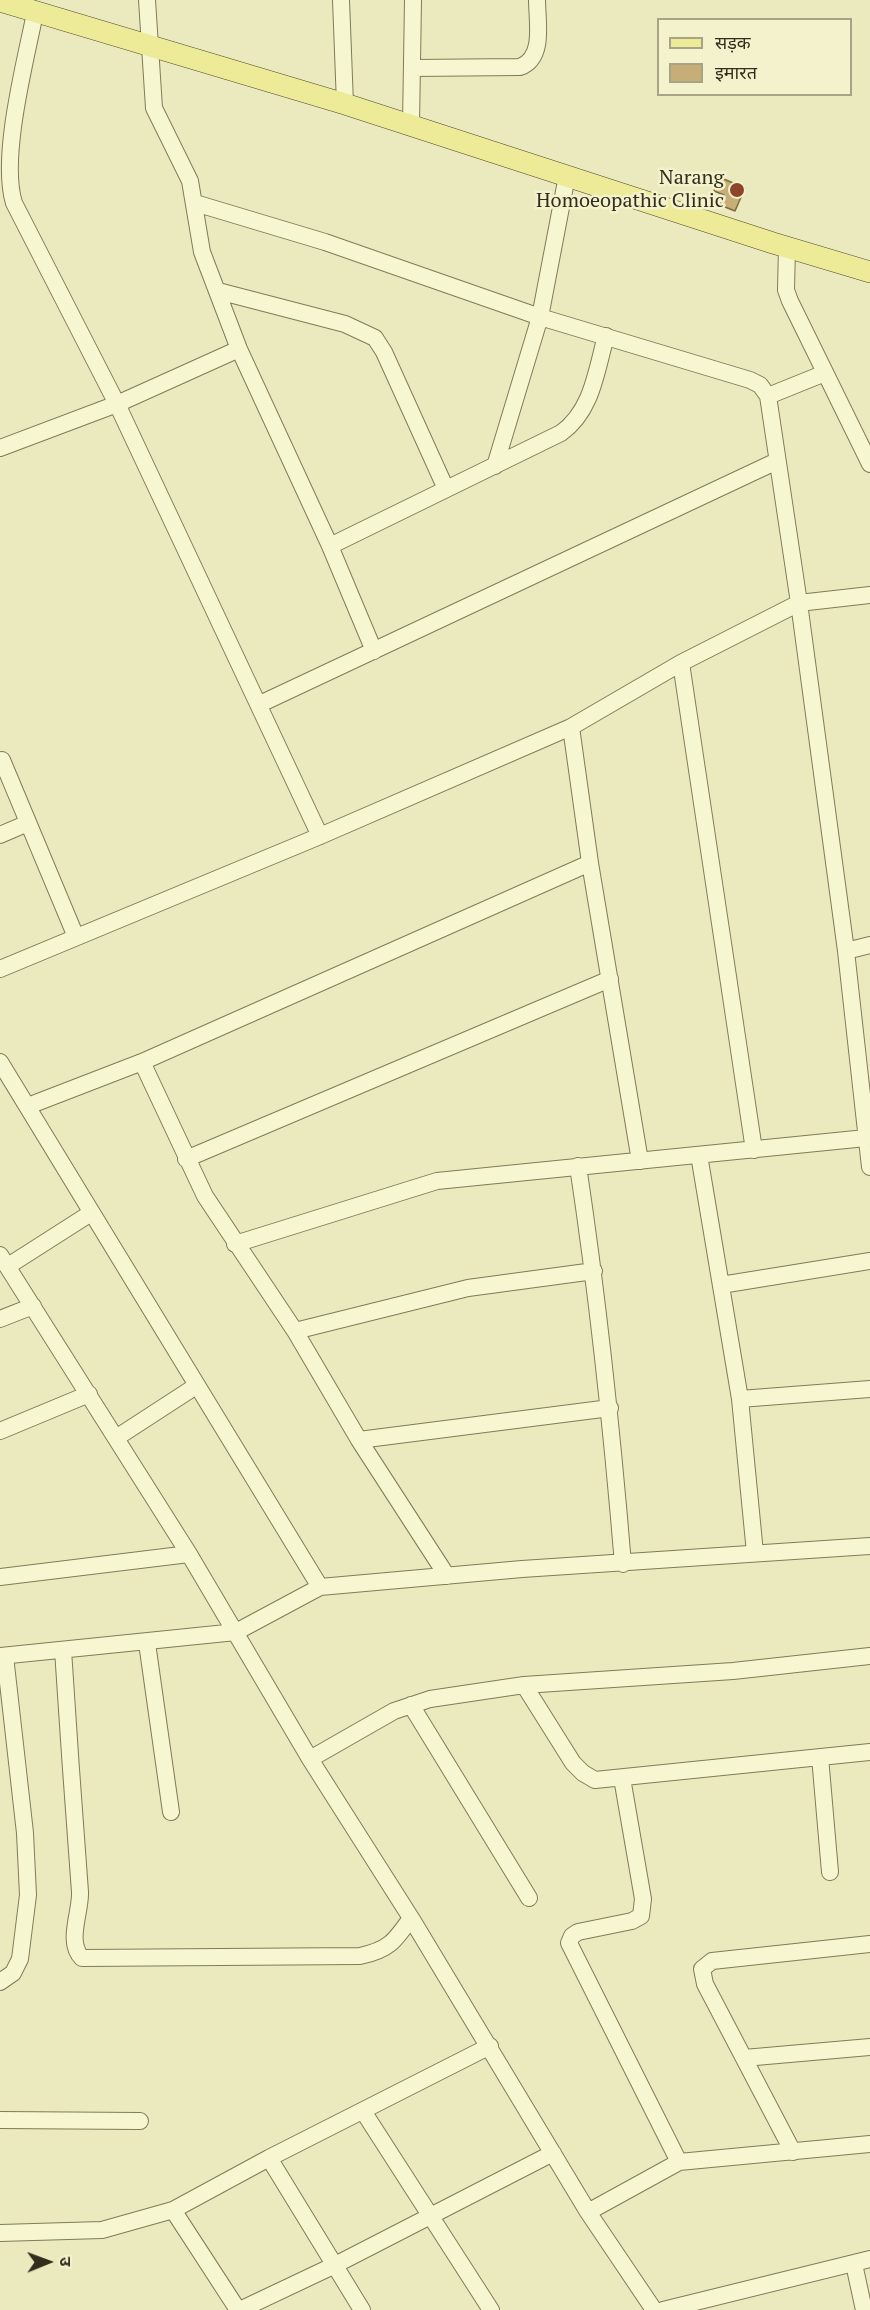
<!DOCTYPE html>
<meta charset="utf-8">
<style>
body{margin:0}
#map{position:relative;width:870px;height:2310px;overflow:hidden;background:#ebeabe;font-family:"PT Serif","Noto Sans Devanagari",serif}
canvas{display:block}
.legend{position:absolute;left:657px;top:18px;width:195px;height:78px;box-sizing:border-box;background:#f3f2cd;border:2px solid #a6a386;margin:0;padding:8px 10px;list-style:none;font-size:18px;color:#322d1c}
.legend li{display:flex;align-items:center;gap:12px;height:30px}
.legend b{width:30px;border:2px solid #a6a386}
.north{position:absolute;left:18px;top:2232px;width:60px;height:60px;-webkit-text-stroke:4px #f3f2cd;paint-order:stroke;rotate:89deg;font-size:16px;font-weight:700;line-height:24px;text-align:center;color:#322d1c}
.north::after{content:'';display:block;margin:auto;width:21px;height:27px;background:#322d1c;clip-path:polygon(50% 0,100% 100%,50% 72%,0 100%)}
</style>
<div id="map">
<canvas width="870" height="2310"></canvas>
<ul class="legend">
<li><b style="height:8px;background:#edeb97"></b>सड़क</li>
<li><b style="height:16px;background:#c7ae76"></b>इमारत</li>
</ul>
<div class="north">उ</div>
</div>
<script>
const ctx = document.querySelector('canvas').getContext('2d');
ctx.lineJoin = 'round';
function paint(path, color) { ctx.fillStyle = color; ctx.fill(path, 'evenodd'); }
function stroke(path, color, width, dash) { ctx.strokeStyle = color; ctx.lineWidth = width; ctx.lineCap = dash ? 'butt' : 'round'; ctx.setLineDash(dash || []); ctx.stroke(path); }
function label(font, color, halo, rows, align = 'center') {
  ctx.font = font + ' "PT Serif",serif'; ctx.lineWidth = 5; ctx.setLineDash([]); ctx.textBaseline = 'middle'; ctx.strokeStyle = halo; ctx.fillStyle = color; for (const [text, x, y, turn = 0] of rows) {
    ctx.save(); ctx.translate(x, y); ctx.rotate((+turn || 0) * Math.PI / 180); ctx.textAlign = isNaN(turn) ? turn : align; if (halo) ctx.strokeText(text, 0, 0); ctx.fillText(text, 0, 0); ctx.restore();
  }
}
const building = new Path2D(`
 M 719,177 L 745,188 L 735,211 L 720,205 L 724,195 L 714,191 Z`);
paint(building, '#c7ae76');
stroke(building, '#806b3f', 1.5);
const minor = new Path2D(`
 M 147,0 L 154,108 L 190,181 L 202,252 L 239,349 L 330,546 L 374,651
 M 341,0 L 345,104
 M 35,13 C 25,63 0,158 14,203 L 117,404 L 320,836
 M 412,68 L 520,67 C 545,58 537,22 537,0
 M 411,125 L 413,0
 M 195,203 L 325,242 L 540,317 L 750,380 L 760,385 L 768,396 L 799,603 L 846,951 L 870,1167
 M 787,247 L 786,290 L 790,301 L 870,464
 M 218,291 L 345,324 L 375,338 L 384,352 L 446,489
 M 768,396 L 825,373
 M 0,448 L 117,404 L 239,349
 M 495,466 L 540,317 L 567,176
 M 330,546 L 561,433 C 592,411 596,372 606,336
 M 681,663 L 754,1150
 M 260,704 L 777,461
 M 571,727 L 590,863 L 640,1161
 M 2,760 L 76,937
 M 0,835 L 28,823
 M 846,951 L 870,945
 M 0,969 L 320,836 L 571,727 L 681,663 L 799,603 L 870,595
 M 0,1062 L 320,1587
 M 142,1062 L 205,1196 L 295,1331 L 359,1440 L 447,1576
 M 28,1106 L 142,1062 L 590,863
 M 699,1155 L 740,1399 L 755,1553
 M 186,1159 L 610,979
 M 578,1166 C 598,1299 612,1431 623,1564
 M 235,1244 L 437,1181 L 866,1138
 M 0,1255 L 189,1554 L 310,1759 L 411,1918 L 588,2212 L 654,2310
 M 8,1266 L 91,1213
 M 721,1285 L 870,1261
 M 0,1319 L 33,1306
 M 295,1331 L 468,1288 L 594,1271
 M 740,1399 L 870,1389
 M 0,1431 L 89,1394
 M 116,1438 L 196,1386
 M 359,1440 L 610,1408
 M 0,1577 L 189,1554
 M 147,1643 L 171,1812
 M 63,1650 C 68,1731 74,1811 80,1892 C 81,1912 66,1942 82,1958 L 360,1956 C 389,1950 395,1941 411,1918
 M 0,1656 L 236,1632 L 320,1587 L 522,1569 L 870,1546
 M 524,1685 L 573,1763 L 583,1773 L 595,1780 L 870,1752
 M 411,1705 L 529,1898
 M 820,1757 L 830,1872
 M 310,1759 L 394,1711 L 430,1699 L 524,1685 L 733,1671 L 870,1656
 M 622,1778 L 643,1899 L 641,1916 L 632,1921 L 578,1932 L 572,1936 L 569,1943 L 679,2162
 M 0,1982 L 13,1973 L 20,1959 L 28,1895 L 25,1833 L 5,1656
 M 744,2058 L 870,2047
 M 363,2111 L 491,2310
 M 0,2120 L 140,2121
 M 793,2152 L 705,1984 L 702,1969 L 712,1961 L 870,1944
 M 269,2158 L 362,2310
 M 173,2210 L 238,2310
 M 588,2212 L 679,2162 L 870,2144
 M 0,2233 L 102,2230 L 173,2210 L 269,2158 L 490,2046
 M 854,2264 L 864,2310
 M 240,2310 L 335,2265 L 553,2153
 M 663,2310 L 870,2259`);
const major = new Path2D(`
 M 0,1 L 345,104 L 773,243 L 870,272`);
stroke(minor, '#827a58', 18);
stroke(major, '#4f472c', 22);
stroke(minor, '#f6f6d0', 16);
stroke(major, '#edeb97', 21);
for (const [x, y, r, color] of [
 [737,190,8,"#8e462b"]
]) { const dot = new Path2D(); dot.arc(x, y, r, 0, 2 * Math.PI); ctx.fillStyle = color; ctx.fill(dot); stroke(dot, '#f3f2cd', 2); }
label('20px', '#322d1c', '#f3f2cd', [
 ["Narang",724,178],
 ["Homoeopathic Clinic",724,201]
], 'right');
</script>
